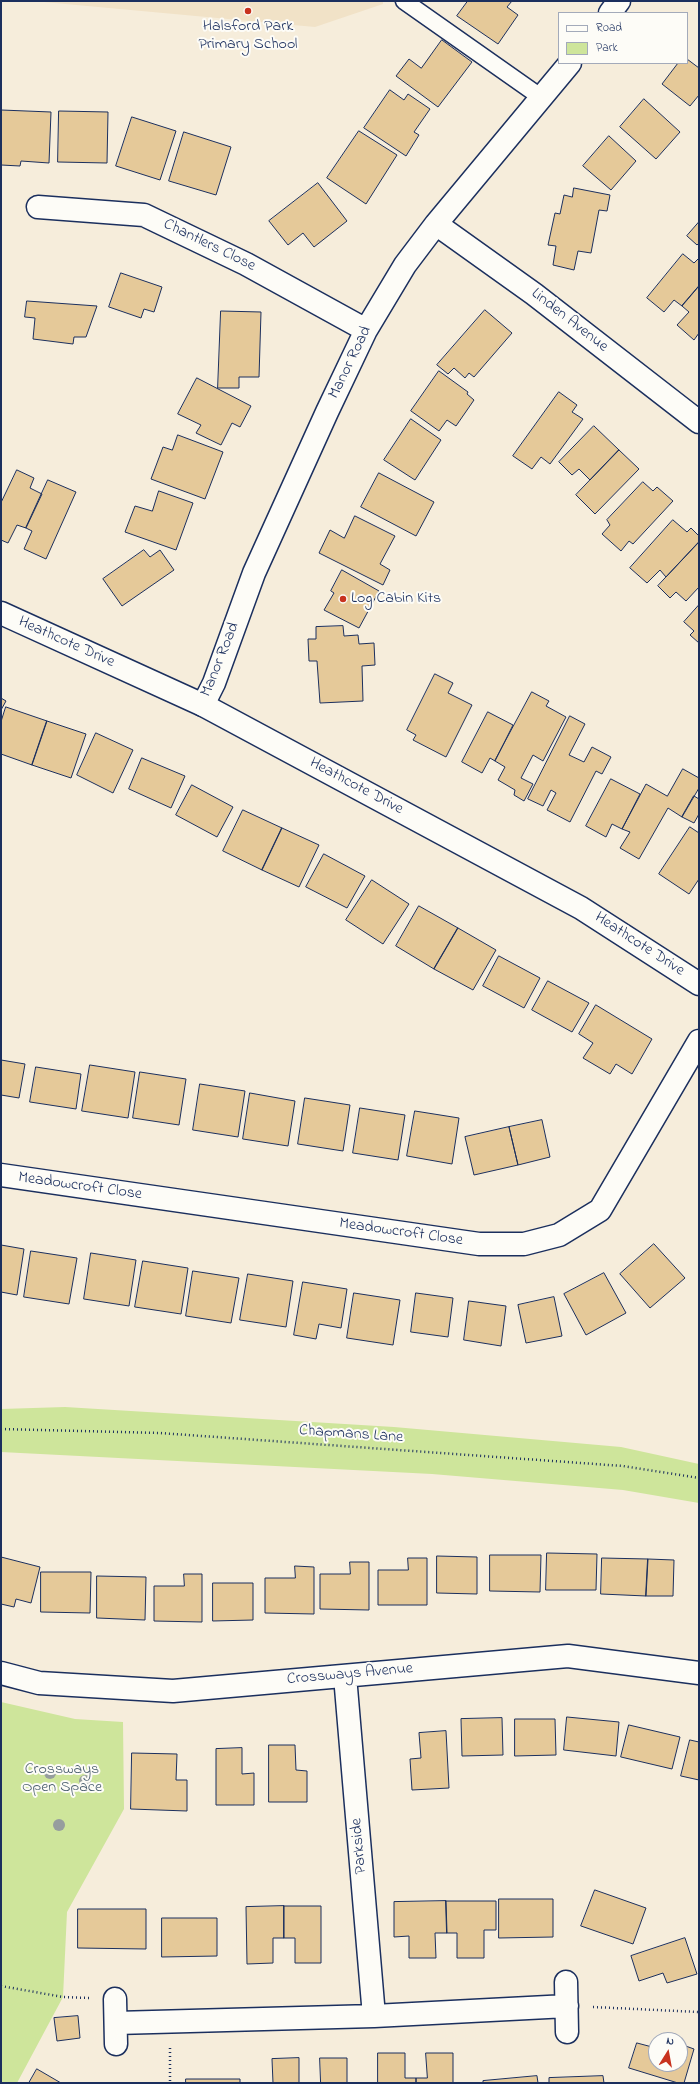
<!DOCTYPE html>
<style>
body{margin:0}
#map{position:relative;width:700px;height:2084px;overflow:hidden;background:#f6eddb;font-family:"Indie Flower",sans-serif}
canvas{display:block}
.frame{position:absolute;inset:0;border:2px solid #1b2f5e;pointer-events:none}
.legend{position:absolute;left:558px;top:12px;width:130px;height:52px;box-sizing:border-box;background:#fdfcf7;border:1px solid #a3aaba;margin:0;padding:5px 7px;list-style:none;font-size:12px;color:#1b2f5e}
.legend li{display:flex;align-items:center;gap:8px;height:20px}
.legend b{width:20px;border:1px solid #a3aaba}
.north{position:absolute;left:648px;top:2032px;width:40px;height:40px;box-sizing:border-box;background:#fdfcf7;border:1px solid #a3aaba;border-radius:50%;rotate:11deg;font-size:11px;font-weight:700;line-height:16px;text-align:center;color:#1b2f5e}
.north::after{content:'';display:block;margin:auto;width:14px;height:18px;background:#c8321e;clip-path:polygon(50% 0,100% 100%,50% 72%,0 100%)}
</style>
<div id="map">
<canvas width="700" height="2084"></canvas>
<div class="frame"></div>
<ul class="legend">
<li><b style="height:5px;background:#fdfcf7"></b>Road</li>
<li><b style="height:11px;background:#cee59b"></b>Park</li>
</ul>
<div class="north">N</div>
</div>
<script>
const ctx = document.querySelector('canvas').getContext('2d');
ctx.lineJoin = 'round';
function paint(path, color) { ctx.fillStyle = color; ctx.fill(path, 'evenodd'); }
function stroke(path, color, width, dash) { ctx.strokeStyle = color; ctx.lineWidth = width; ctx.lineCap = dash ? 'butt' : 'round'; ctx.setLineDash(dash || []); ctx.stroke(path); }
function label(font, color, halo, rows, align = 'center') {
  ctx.font = font + ' "Indie Flower",sans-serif'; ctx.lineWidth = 4; ctx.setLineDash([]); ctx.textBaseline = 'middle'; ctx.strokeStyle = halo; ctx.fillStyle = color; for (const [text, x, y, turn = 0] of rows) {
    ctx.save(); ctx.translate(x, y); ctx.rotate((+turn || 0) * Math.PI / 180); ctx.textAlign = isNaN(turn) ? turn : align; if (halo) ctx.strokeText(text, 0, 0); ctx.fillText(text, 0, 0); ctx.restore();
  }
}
paint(new Path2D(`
 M 33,1 L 383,1 L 383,4 L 315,27 Z`), '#f1e2c7');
paint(new Path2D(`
 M 65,1407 L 394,1427 L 621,1447 L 699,1464 L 699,1503 L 623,1490 L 432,1474 L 1,1452 L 1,1409 Z
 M 1,1702 L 75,1719 L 123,1722 L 124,1809 L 67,1912 L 63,1997 L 17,2083 L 1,2083 Z`), '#cee59b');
const building = new Path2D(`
 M 468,1 L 512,1 L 507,7 L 518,15 L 498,44 L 457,16 Z
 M 442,40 L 472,62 L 438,107 L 396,76 L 409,59 L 421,68 Z
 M 687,59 L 699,68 L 699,95 L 690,106 L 662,84 L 678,63 L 687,63 Z
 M 390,90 L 404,100 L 408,94 L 430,109 L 414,132 L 419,135 L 406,156 L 364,128 Z
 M 644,99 L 680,132 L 656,159 L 620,127 Z
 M 1,110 L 51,112 L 49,163 L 21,161 L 20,166 L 1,165 Z
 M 59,111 L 108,112 L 107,163 L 58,162 Z
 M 132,117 L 176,131 L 160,180 L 116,166 Z
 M 359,131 L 397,155 L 366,204 L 327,178 Z
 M 184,132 L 231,147 L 216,195 L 169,181 Z
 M 609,136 L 636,161 L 611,190 L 583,166 Z
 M 318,183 L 347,221 L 314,247 L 303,233 L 288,245 L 269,221 Z
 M 574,188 L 610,195 L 607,211 L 599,210 L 591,253 L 578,251 L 574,270 L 553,265 L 556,246 L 548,245 L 555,213 L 560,214 L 564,195 L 572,197 Z
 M 699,222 L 699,243 L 697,245 L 687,236 Z
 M 683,254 L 694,263 L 699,258 L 699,286 L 682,306 L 674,300 L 664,312 L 647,298 Z
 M 121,273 L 162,287 L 154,312 L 144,309 L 141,318 L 109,307 Z
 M 699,286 L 699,333 L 694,340 L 677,325 L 689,312 L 682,306 Z
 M 27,301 L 97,306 L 86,337 L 74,337 L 73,344 L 33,339 L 35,318 L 25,317 Z
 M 485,310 L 512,333 L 474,377 L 469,373 L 465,378 L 454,368 L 448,374 L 437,365 Z
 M 221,311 L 261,312 L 259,377 L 239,377 L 239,388 L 218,388 Z
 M 439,371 L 468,392 L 467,394 L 474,400 L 456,426 L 447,420 L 439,431 L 411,411 Z
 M 197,378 L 251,406 L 240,427 L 232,423 L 221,445 L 196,433 L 201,425 L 178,414 Z
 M 559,392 L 577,405 L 572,412 L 583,419 L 550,464 L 541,457 L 532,469 L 513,456 Z
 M 411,419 L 441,440 L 415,480 L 384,460 Z
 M 594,426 L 619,450 L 590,480 L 579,469 L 572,475 L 559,462 Z
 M 178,435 L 223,452 L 205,499 L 151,479 L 163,447 L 172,450 Z
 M 619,450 L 639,469 L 595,514 L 576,495 Z
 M 17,470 L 34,478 L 30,488 L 42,494 L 26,528 L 17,525 L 8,543 L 1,540 L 1,503 Z
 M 379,473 L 434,502 L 416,536 L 361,507 Z
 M 48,480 L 76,492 L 46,559 L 24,549 L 32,531 L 26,528 Z
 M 643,482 L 653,491 L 657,487 L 673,501 L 633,544 L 629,541 L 621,551 L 602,534 L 610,525 L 607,520 Z
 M 159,491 L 193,503 L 176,550 L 125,532 L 135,506 L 152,511 Z
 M 355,516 L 395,536 L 380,564 L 390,570 L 383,585 L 319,553 L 330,530 L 344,538 Z
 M 673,520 L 687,532 L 691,528 L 699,536 L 699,542 L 666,577 L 660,570 L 647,583 L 630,568 Z
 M 699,542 L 699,587 L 686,601 L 676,592 L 670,598 L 658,586 Z
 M 144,550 L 150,557 L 160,550 L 174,570 L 122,606 L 103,579 Z
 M 342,570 L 379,591 L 359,628 L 324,610 L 334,593 L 331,591 Z
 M 699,605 L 699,643 L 690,635 L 694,631 L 684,622 Z
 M 343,626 L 344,636 L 358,635 L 359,644 L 374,643 L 375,665 L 362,666 L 363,701 L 320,703 L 317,661 L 309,661 L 308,639 L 316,639 L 316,627 Z
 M 435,674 L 453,683 L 448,693 L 472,705 L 446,757 L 413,740 L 416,735 L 407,730 Z
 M 532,692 L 549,701 L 546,706 L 566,717 L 543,761 L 533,755 L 521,778 L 533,784 L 524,801 L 514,795 L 515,790 L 498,780 L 505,767 L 495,761 Z
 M 1,698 L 6,701 L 1,710 Z
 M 6,707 L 47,721 L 32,765 L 1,754 L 1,722 Z
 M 488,712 L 513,725 L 495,761 L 490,758 L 482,773 L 462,762 Z
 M 570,716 L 585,724 L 569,755 L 584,762 L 592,747 L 611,757 L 602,774 L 596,771 L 570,822 L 547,810 L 556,793 L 551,790 L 543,806 L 528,799 Z
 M 47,721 L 86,734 L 71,778 L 32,765 Z
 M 96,733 L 133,750 L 113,793 L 77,775 Z
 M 142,758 L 185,776 L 171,808 L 129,789 Z
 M 683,769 L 699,778 L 699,788 L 682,817 L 668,808 L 639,859 L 620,848 L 630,832 L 622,829 L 646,784 L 667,796 Z
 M 611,779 L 640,794 L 622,829 L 612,824 L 606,837 L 586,826 Z
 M 192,785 L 233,807 L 217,837 L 176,815 Z
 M 694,796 L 699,799 L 699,814 L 694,823 L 682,817 Z
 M 243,810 L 282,828 L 262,870 L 223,851 Z
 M 690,827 L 699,833 L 699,879 L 689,894 L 659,874 Z
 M 282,828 L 319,845 L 299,887 L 262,870 Z
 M 324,854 L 365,876 L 347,908 L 306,887 Z
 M 372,880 L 409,904 L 383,944 L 346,920 Z
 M 419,906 L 458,928 L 434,969 L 396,946 Z
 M 458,928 L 496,950 L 473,990 L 434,969 Z
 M 499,956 L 540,978 L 524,1008 L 483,986 Z
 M 548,981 L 589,1003 L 572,1032 L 532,1010 Z
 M 596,1005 L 652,1039 L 632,1074 L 616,1064 L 610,1074 L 583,1058 L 593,1043 L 579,1034 Z
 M 1,1060 L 25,1064 L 19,1098 L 1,1095 Z
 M 90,1065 L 135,1072 L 128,1118 L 82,1111 Z
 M 36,1067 L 81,1074 L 76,1109 L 30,1102 Z
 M 140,1072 L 186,1079 L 179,1125 L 133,1118 Z
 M 200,1084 L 245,1091 L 238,1137 L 193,1130 Z
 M 250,1093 L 295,1101 L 288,1146 L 243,1139 Z
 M 305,1098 L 350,1105 L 343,1151 L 298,1144 Z
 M 360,1108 L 405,1115 L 398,1160 L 353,1153 Z
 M 415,1111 L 459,1118 L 452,1164 L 407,1156 Z
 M 542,1120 L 550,1157 L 518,1165 L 509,1127 Z
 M 509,1127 L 518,1165 L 474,1175 L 465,1137 Z
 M 654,1244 L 685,1278 L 650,1308 L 620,1274 Z
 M 1,1245 L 24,1249 L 17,1295 L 1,1292 Z
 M 31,1251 L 77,1258 L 69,1304 L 24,1297 Z
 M 91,1253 L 136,1260 L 129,1306 L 84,1299 Z
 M 143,1261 L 188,1268 L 181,1314 L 135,1307 Z
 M 193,1271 L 239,1278 L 231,1323 L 186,1316 Z
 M 604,1273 L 626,1313 L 586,1335 L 564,1294 Z
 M 248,1274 L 293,1281 L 286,1327 L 240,1320 Z
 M 303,1282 L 347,1289 L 341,1328 L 319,1324 L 316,1339 L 294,1335 Z
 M 354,1293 L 400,1300 L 393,1345 L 347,1338 Z
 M 416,1293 L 453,1298 L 448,1337 L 411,1332 Z
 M 554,1297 L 562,1336 L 526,1343 L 518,1305 Z
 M 469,1301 L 506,1306 L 501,1346 L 464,1340 Z
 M 547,1553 L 597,1554 L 596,1590 L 546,1590 Z
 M 490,1555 L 541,1555 L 540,1592 L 490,1591 Z
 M 437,1556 L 477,1557 L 477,1594 L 437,1593 Z
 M 1,1557 L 40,1567 L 31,1603 L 16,1599 L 14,1607 L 1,1604 Z
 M 408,1558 L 427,1558 L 427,1605 L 378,1605 L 378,1570 L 408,1570 Z
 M 602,1558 L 648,1559 L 646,1596 L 601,1594 Z
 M 648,1559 L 674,1560 L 673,1596 L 646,1596 Z
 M 350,1562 L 369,1562 L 369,1610 L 320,1609 L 320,1574 L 350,1574 Z
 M 295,1566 L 314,1567 L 314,1614 L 265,1613 L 265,1578 L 295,1578 Z
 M 41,1572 L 91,1572 L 90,1613 L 41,1612 Z
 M 184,1574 L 202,1574 L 202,1622 L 154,1621 L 154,1586 L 184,1586 Z
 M 97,1576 L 146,1577 L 145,1620 L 97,1618 Z
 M 213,1583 L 253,1583 L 253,1620 L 213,1621 Z
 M 567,1717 L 619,1722 L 616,1756 L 564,1750 Z
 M 502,1718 L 503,1755 L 462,1756 L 461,1719 Z
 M 515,1719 L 555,1719 L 556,1755 L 515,1756 Z
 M 629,1725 L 680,1737 L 672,1769 L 621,1757 Z
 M 446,1731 L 449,1788 L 412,1790 L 410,1759 L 421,1758 L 419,1733 Z
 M 690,1740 L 699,1742 L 699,1780 L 681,1776 Z
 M 269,1745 L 295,1745 L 296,1770 L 307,1771 L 307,1802 L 269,1802 Z
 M 242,1748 L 242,1774 L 254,1773 L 254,1805 L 216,1805 L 216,1749 Z
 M 132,1753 L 177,1754 L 176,1780 L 187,1780 L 187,1811 L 131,1809 Z
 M 595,1890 L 646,1908 L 633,1944 L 581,1926 Z
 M 499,1899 L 553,1899 L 553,1937 L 499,1938 Z
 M 446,1901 L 447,1933 L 435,1933 L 436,1958 L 409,1958 L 409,1936 L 394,1937 L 394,1902 Z
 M 446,1901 L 496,1901 L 496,1930 L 484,1930 L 484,1958 L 457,1958 L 457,1933 L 447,1933 Z
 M 284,1906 L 284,1938 L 273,1938 L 273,1963 L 247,1964 L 246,1907 Z
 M 284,1906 L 321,1906 L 321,1963 L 295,1963 L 295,1938 L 284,1938 Z
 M 78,1909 L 146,1909 L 146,1949 L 78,1948 Z
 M 162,1918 L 217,1918 L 217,1956 L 162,1957 Z
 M 685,1938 L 697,1974 L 667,1983 L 663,1973 L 639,1981 L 631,1956 Z
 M 78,2016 L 80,2038 L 57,2041 L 54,2018 Z
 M 637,2043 L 656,2048 L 656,2064 L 680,2064 L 680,2044 L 694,2049 L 684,2083 L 678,2083 L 629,2068 Z
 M 378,2053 L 405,2053 L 405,2078 L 416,2078 L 416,2083 L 378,2083 Z
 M 426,2053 L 453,2053 L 453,2083 L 416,2083 L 416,2078 L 427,2078 Z
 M 299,2058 L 299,2083 L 273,2083 L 272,2059 Z
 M 320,2058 L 347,2058 L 347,2083 L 321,2083 Z
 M 37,2069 L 61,2083 L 29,2083 Z
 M 537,2076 L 538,2083 L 483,2083 L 483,2081 Z
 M 603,2076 L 604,2083 L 549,2083 L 549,2078 Z
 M 186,2079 L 240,2079 L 240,2083 L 186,2083 Z`);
paint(building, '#e5c999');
stroke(building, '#1b2f5e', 1);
const service = new Path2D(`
 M 404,1 L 542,98`);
const minor = new Path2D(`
 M 610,13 L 619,1
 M 38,207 L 144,215 L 246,264 L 366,330
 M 436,224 L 534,294 L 699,422
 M 203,705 L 214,683 L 254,573 L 327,412 L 366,330 L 405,265 L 436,224 L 570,63
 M 1,1175 L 479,1244 L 524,1244 L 559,1235 L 600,1210 L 699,1041
 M 1,1673 L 39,1683 L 173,1691 L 568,1656 L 699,1673
 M 345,1676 L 374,2016
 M 566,1982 L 567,2032
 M 115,1999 L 116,2044
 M 116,2023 L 374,2016 L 567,2006`);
const tertiary = new Path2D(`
 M 1,613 L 203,705 L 581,908 L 699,984`);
stroke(service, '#1b2f5e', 19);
stroke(minor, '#1b2f5e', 25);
stroke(tertiary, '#1b2f5e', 25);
stroke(new Path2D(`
 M 1,1429 L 160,1433 L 623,1466 L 699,1478
 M 1,1986 L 63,1997 L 89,1998
 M 593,2007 L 699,2012
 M 170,2048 L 170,2083`), '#1b2f5e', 2.5, [1, 3]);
stroke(service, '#fdfcf7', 16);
stroke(minor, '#fdfcf7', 22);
stroke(tertiary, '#fdfcf7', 22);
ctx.fillStyle = '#969d9e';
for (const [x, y] of [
 [50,1773],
 [85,1781],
 [59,1825]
]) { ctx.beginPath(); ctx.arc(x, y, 6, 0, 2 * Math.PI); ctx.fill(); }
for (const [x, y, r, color] of [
 [248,11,4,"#c8321e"],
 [343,599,4,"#c8321e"]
]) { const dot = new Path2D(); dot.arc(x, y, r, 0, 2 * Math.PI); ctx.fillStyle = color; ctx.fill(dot); stroke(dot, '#fdfcf7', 1.5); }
label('16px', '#1b2f5e', '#fdfcf7', [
 ["Halsford Park",248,27],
 ["Primary School",248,45],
 ["Log Cabin Kits",351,599,"left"]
]);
label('16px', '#1b2f5e', '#fdfcf7', [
 ["Chantlers Close",209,246,26],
 ["Linden Avenue",569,321,38],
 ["Manor Road",351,363,-64],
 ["Heathcote Drive",66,643,24],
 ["Manor Road",221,660,-68],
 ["Heathcote Drive",356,787,28],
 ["Heathcote Drive",639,945,33],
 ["Meadowcroft Close",80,1187,8],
 ["Meadowcroft Close",401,1233,8],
 ["Chapmans Lane",351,1435,4],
 ["Crossways Avenue",350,1675,-5],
 ["Parkside",360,1846,-95]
]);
label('16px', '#485c6d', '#fdfcf7', [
 ["Crossways",62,1770],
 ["Open Space",62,1788]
]);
</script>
